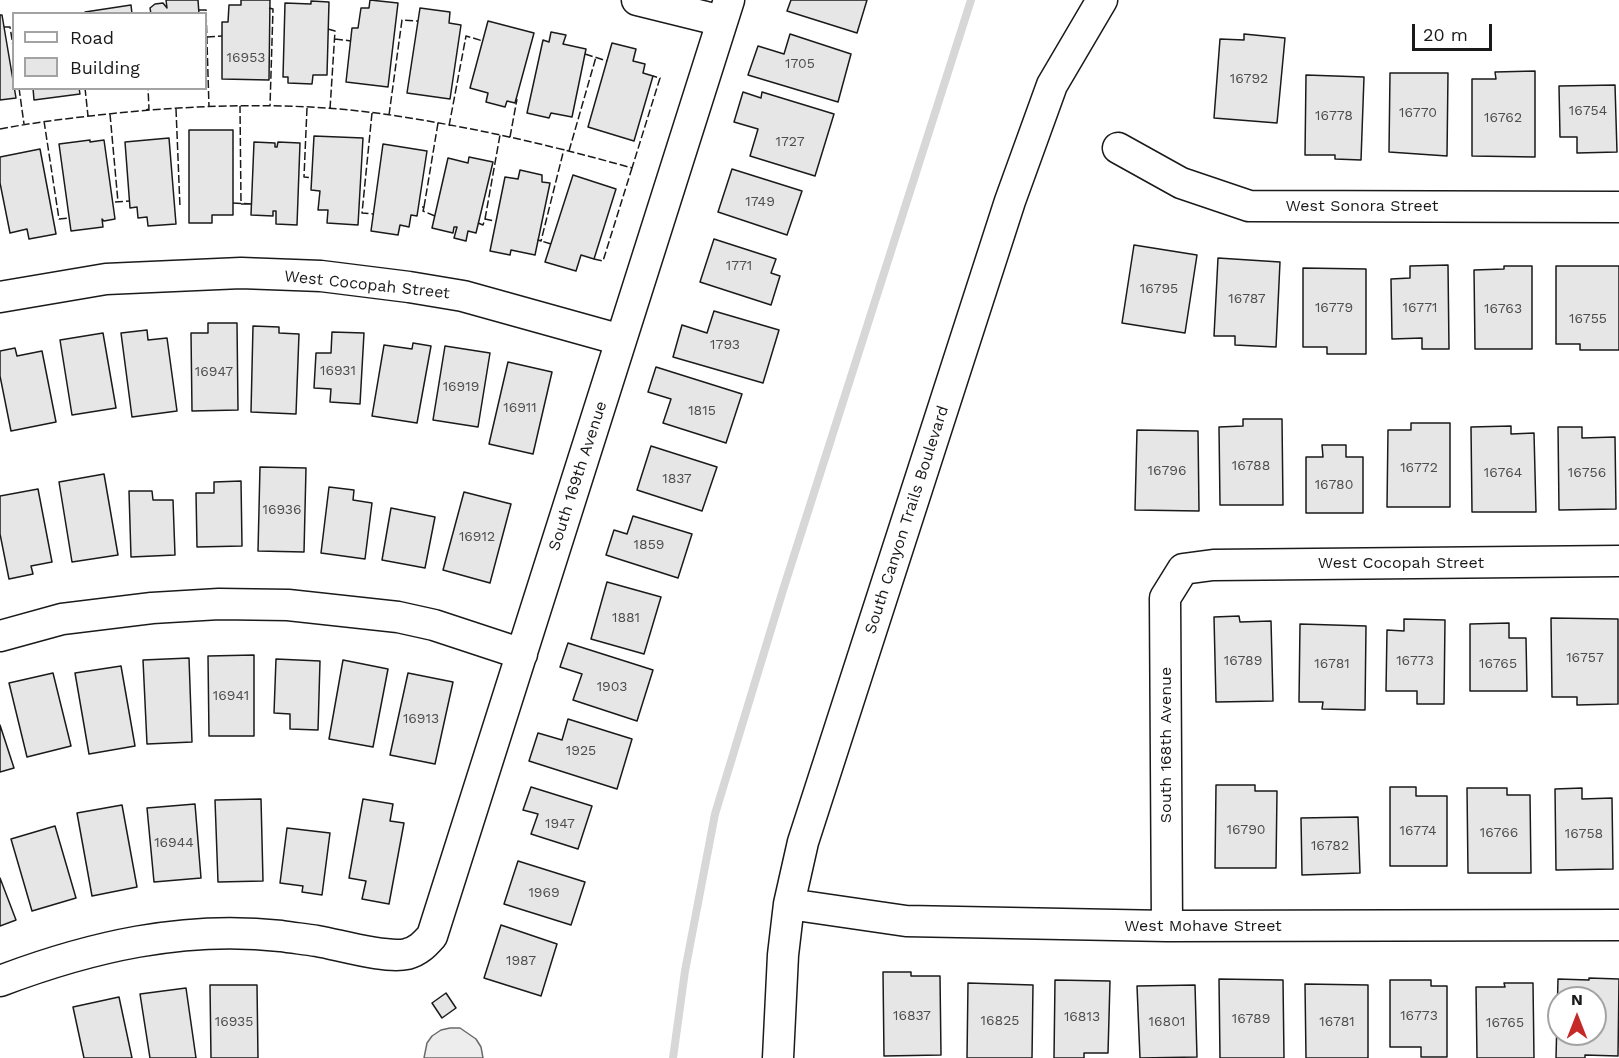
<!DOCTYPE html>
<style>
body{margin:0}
#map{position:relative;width:1619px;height:1058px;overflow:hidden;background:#fff;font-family:"Work Sans",sans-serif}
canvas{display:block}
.legend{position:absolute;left:12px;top:12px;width:195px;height:78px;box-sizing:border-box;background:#fff;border:2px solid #a3a3a3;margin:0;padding:8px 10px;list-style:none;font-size:18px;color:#1a1a1a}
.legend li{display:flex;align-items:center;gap:12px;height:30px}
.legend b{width:30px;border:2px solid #a3a3a3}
.north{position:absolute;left:1547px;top:986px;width:60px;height:60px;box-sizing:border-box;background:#fff;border:2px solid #a3a3a3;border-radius:50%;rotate:0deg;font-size:16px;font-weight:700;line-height:24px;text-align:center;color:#1a1a1a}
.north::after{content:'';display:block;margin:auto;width:21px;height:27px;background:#c62828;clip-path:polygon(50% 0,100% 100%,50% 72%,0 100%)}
.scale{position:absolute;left:1412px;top:24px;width:80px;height:27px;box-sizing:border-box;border:3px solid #1a1a1a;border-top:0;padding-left:8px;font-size:18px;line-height:21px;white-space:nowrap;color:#1a1a1a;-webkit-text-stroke:4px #fff;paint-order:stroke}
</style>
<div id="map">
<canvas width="1619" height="1058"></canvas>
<ul class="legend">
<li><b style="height:8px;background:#fff"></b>Road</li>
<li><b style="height:16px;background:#e6e6e6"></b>Building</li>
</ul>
<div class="north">N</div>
<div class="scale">20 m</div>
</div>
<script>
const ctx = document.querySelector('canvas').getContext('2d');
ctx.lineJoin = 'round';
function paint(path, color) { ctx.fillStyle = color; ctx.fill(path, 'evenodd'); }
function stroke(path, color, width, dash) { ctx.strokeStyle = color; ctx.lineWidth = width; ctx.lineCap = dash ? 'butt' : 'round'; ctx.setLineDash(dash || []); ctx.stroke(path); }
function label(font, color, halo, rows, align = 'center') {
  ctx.font = font + ' "Work Sans",sans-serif'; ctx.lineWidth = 4.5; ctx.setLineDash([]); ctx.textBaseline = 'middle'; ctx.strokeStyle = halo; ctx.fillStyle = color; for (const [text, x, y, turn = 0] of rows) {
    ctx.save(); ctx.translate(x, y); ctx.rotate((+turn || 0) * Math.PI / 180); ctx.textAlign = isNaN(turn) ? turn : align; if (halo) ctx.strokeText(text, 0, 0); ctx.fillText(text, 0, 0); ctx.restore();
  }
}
const built = new Path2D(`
 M 450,1028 L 460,1028 L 476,1039 L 481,1047 L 483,1058 L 424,1058 L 427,1043 L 432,1036 L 441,1030 Z`);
paint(built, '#ededed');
stroke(built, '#6a6a6a', 1.5);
stroke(new Path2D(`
 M 673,1058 L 685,971 L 715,814 L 783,590 L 971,0`), '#d7d7d7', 8);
const building = new Path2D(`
 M 166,0 L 198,0 L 199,14 L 151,14 L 150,8 L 155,4 L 163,3 L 167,8 Z
 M 241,0 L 270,0 L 269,80 L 222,79 L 222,22 L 228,22 L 229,5 L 241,5 Z
 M 370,0 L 398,3 L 388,87 L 346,82 L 352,28 L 358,28 L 361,8 L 369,8 Z
 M 791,0 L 867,0 L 857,33 L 787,11 Z
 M 311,1 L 329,2 L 327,75 L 313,75 L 312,84 L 288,83 L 288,77 L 283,77 L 285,3 L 311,4 Z
 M 131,5 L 132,14 L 85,14 L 85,12 Z
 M 420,8 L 450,12 L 449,23 L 461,25 L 450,99 L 407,93 Z
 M 0,15 L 2,15 L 16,98 L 0,100 Z
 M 488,21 L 534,33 L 515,103 L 507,101 L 505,107 L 486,102 L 488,93 L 470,88 Z
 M 551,32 L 566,35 L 563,44 L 586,49 L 572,117 L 551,113 L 549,118 L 527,113 L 543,40 L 549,42 Z
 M 790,34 L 851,54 L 838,102 L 748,75 L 758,46 L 784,54 Z
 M 1244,34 L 1285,38 L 1277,123 L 1214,118 L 1220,39 L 1244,40 Z
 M 612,43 L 636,49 L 633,61 L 645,64 L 643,73 L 653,76 L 634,141 L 588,127 Z
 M 1535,71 L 1535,157 L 1472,156 L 1472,79 L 1496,79 L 1495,72 Z
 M 1390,73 L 1448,73 L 1447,156 L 1389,152 Z
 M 1306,75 L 1364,77 L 1361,160 L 1335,159 L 1335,155 L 1305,155 Z
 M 1615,85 L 1617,152 L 1577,153 L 1577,137 L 1560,137 L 1559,86 Z
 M 33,88 L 79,88 L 80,94 L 34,100 Z
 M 743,92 L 761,98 L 762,92 L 834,114 L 815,176 L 750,156 L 758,129 L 734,122 Z
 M 189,130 L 233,130 L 233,215 L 212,215 L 212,223 L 189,223 Z
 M 314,136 L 363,138 L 358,225 L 327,223 L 328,210 L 318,210 L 320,191 L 311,190 Z
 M 169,138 L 176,224 L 148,226 L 147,217 L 138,218 L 137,207 L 130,208 L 125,142 Z
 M 90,140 L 90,142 L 104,140 L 115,219 L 104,221 L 102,219 L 103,227 L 71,231 L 59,144 Z
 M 254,142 L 275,143 L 275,147 L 277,147 L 278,142 L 300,143 L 297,225 L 276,224 L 276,211 L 273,211 L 273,216 L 251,215 Z
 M 383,144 L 427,151 L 417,216 L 411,215 L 409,227 L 400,225 L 398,235 L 371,231 Z
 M 40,149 L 56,234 L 29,239 L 27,229 L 10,233 L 0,183 L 0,157 Z
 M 469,157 L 493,162 L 476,233 L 468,231 L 466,241 L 454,238 L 457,227 L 454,227 L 453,233 L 432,228 L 448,158 L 468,163 Z
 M 732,169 L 802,191 L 787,235 L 718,212 Z
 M 520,170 L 542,175 L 542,182 L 550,183 L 535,255 L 511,250 L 510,255 L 490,251 L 505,177 L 518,179 Z
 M 573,175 L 616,189 L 594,259 L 581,255 L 576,271 L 545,262 Z
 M 714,239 L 776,259 L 771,273 L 780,276 L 771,305 L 700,282 Z
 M 1134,245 L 1197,255 L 1185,333 L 1122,323 Z
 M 1218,258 L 1280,262 L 1276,347 L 1235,345 L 1235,336 L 1214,336 Z
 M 1448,265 L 1449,349 L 1422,349 L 1422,338 L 1392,339 L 1391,279 L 1410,278 L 1410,266 Z
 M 1504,266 L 1532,266 L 1532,349 L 1475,349 L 1474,270 L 1504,269 Z
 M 1556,266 L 1619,266 L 1619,350 L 1580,350 L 1580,344 L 1556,344 Z
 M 1303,268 L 1366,269 L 1366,354 L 1327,354 L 1327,347 L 1303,347 Z
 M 714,311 L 779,330 L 763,383 L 673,357 L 682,325 L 707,333 Z
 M 208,323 L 237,323 L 238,410 L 192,411 L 191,333 L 208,333 Z
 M 253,326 L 279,327 L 279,333 L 299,334 L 296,414 L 251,412 Z
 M 147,330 L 148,340 L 167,338 L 177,411 L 132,417 L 121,333 Z
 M 332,332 L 364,333 L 360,404 L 330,402 L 331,389 L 314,388 L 316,353 L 331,353 Z
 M 103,333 L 116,408 L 72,415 L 60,340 Z
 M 413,343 L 431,346 L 417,423 L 372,416 L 384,345 L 412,349 Z
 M 445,346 L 490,353 L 478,427 L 433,420 Z
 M 15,348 L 17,356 L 42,351 L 56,422 L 11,431 L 0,376 L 0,351 Z
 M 508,362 L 552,372 L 533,454 L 489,444 Z
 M 656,367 L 742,394 L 726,443 L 663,423 L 671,399 L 648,392 Z
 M 1243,419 L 1282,419 L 1283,505 L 1220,505 L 1219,427 L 1243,426 Z
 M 1411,423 L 1450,423 L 1450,507 L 1387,507 L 1388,430 L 1411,430 Z
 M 1511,426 L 1511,434 L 1534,433 L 1536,512 L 1472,512 L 1471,427 Z
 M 1558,427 L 1582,427 L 1582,438 L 1615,437 L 1616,509 L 1559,510 Z
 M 1137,430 L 1198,431 L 1199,511 L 1135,510 Z
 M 1322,445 L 1346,445 L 1346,457 L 1363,457 L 1363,513 L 1306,513 L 1306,457 L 1323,457 Z
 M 651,446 L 717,467 L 702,511 L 637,490 Z
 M 260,467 L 306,468 L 304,552 L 258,551 Z
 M 104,474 L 118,555 L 72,562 L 59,482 Z
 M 241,481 L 242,546 L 197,547 L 196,493 L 214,493 L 214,482 Z
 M 329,487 L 354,490 L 353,500 L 372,503 L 365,559 L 321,553 Z
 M 38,489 L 52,562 L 31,566 L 33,574 L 9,579 L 0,534 L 0,496 Z
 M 129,491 L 152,491 L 153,500 L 173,500 L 175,555 L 131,557 Z
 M 464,492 L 511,504 L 490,583 L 443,570 Z
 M 391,508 L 435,517 L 425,568 L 382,560 Z
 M 633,516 L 692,534 L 678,578 L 606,555 L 614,530 L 627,534 Z
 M 607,582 L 661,597 L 644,654 L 591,639 Z
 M 1239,616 L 1240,622 L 1271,621 L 1273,701 L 1216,702 L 1214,617 Z
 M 1551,618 L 1618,619 L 1618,704 L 1577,705 L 1577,697 L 1552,697 Z
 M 1404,619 L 1445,620 L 1444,704 L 1417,704 L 1417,691 L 1386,691 L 1387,630 L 1404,631 Z
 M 1509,623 L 1509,638 L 1526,638 L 1527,691 L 1470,691 L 1470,624 Z
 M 1300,624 L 1366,626 L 1365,710 L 1322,709 L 1323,702 L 1299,702 Z
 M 568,643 L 653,670 L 637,721 L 573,700 L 582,674 L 560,667 Z
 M 254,655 L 254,736 L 209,736 L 208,656 Z
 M 189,658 L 192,742 L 147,744 L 143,660 Z
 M 276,659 L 320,661 L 318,730 L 290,729 L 290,714 L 274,713 Z
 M 343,660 L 388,669 L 373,747 L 329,739 Z
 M 121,666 L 135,746 L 89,754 L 75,673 Z
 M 53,673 L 71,746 L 27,757 L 9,683 Z
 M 408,673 L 453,682 L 435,764 L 390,755 Z
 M 568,719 L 632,739 L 617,789 L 529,761 L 538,733 L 562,740 Z
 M 0,725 L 14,768 L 0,772 Z
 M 1216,785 L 1255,785 L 1255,791 L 1277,791 L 1276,868 L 1215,868 Z
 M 531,787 L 592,806 L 578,849 L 531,834 L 538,814 L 523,810 Z
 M 1390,787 L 1416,787 L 1416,796 L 1447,796 L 1447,866 L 1390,866 Z
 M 1467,788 L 1507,788 L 1507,795 L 1530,795 L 1531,873 L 1468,873 Z
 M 1582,788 L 1582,799 L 1612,798 L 1613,869 L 1556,870 L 1555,789 Z
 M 261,799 L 263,881 L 218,882 L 215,800 Z
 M 363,799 L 393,804 L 390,821 L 404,823 L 389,904 L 362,899 L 366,881 L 349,878 Z
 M 195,804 L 201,878 L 154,882 L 147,808 Z
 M 122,805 L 137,887 L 92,896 L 77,813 Z
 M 1358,817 L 1360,873 L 1302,875 L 1301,818 Z
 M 55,826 L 76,898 L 32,911 L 11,839 Z
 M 287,828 L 330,833 L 322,895 L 302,892 L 303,886 L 280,883 Z
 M 518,861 L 585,882 L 571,925 L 504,904 Z
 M 0,878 L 16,920 L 0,926 Z
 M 501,925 L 557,944 L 541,996 L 484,978 Z
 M 883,972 L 911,972 L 911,976 L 940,976 L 941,1055 L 884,1056 Z
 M 1589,978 L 1619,979 L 1618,1056 L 1585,1055 L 1585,1058 L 1556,1058 L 1558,979 L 1589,980 ZM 1559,998 L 1595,998 L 1595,1034 L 1559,1034 Z
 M 1219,979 L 1283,980 L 1284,1058 L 1220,1058 Z
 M 1055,980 L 1110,981 L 1108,1053 L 1084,1053 L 1084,1058 L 1054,1058 Z
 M 1390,980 L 1431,980 L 1431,986 L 1447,986 L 1447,1057 L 1421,1057 L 1421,1047 L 1390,1047 Z
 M 968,983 L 1033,985 L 1032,1058 L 967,1058 Z
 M 1504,983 L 1533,983 L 1534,1058 L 1477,1058 L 1476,987 L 1505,987 Z
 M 1305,984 L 1368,985 L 1368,1058 L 1306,1058 Z
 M 210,985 L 257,985 L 258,1058 L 211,1058 Z
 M 1195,985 L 1197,1057 L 1140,1058 L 1137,986 Z
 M 186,988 L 196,1058 L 150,1058 L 140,994 Z
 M 446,993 L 456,1008 L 442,1018 L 432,1003 Z
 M 119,997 L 132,1058 L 84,1058 L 73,1007 Z`);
paint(building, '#e6e6e6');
stroke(building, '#1a1a1a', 1.5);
const minor = new Path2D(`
 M 637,0 L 722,21
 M 1118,148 L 1181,183 L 1249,206 L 1619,207
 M 0,297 L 106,279 L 241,273 L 321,276 L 409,287 L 463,296 L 621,340
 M 0,636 L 62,619 L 152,608 L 219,604 L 288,605 L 398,617 L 434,625 L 522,654
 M 789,904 L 906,921 L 1167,926 L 1619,925
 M 1167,926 L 1165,598 L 1183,569 L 1213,565 L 1619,561
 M 0,981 C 90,947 184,925 281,936 C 293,938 305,939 317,941 C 340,945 386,959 407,954 C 418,951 424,945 432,936 L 729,0
 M 778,1058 L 783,955 L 789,904 L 803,842 L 1010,201 L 1052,85 L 1102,0`);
stroke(minor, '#1a1a1a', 33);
stroke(minor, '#fff', 30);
stroke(new Path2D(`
 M 269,8 L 273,9 L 270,106
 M 199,10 L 206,10 L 209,107
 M 4,27 L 10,27 L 14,52
 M 328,29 L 335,31 L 330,109
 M 207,37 L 222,36
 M 335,39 L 351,41
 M 585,54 L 607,61
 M 19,88 L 24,124
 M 85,88 L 88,116
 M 307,108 L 304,177 L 312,178
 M 176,109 L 180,207
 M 146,110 L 149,109 L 148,88
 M 372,113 L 362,213 L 373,214
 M 110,114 L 118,202
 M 389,115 L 402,20 L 418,21
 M 44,121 L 59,219 L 69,218
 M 449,126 L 466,36 L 483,41
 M 0,129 C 36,122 72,118 108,114 C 203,104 302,101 397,116 C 476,128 554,146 632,168 L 660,78 L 653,76
 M 510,137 L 517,99
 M 569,151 L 596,57
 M 115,202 L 129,201
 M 233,203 L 252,204 L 241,204 L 240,106
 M 422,207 L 424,207 L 423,211 L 435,216
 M 424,207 L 438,123
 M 485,219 L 500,135
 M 478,223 L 483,225 L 485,219 L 494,221
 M 551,244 L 538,240 L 541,241 L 564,149
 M 594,259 L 603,261 L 632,168`), '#1a1a1a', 1.5, [8, 3]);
label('14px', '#4d4d4d', null, [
 ["16953",246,58],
 ["1705",800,64],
 ["16792",1249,79],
 ["16754",1588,111],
 ["16770",1418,113],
 ["16778",1334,116],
 ["16762",1503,118],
 ["1727",790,142],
 ["1749",760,202],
 ["1771",739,266],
 ["16795",1159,289],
 ["16787",1247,299],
 ["16779",1334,308],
 ["16771",1420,308],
 ["16763",1503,309],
 ["16755",1588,319],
 ["1793",725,345],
 ["16931",338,371],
 ["16947",214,372],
 ["16919",461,387],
 ["16911",520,408],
 ["1815",702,411],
 ["16788",1251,466],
 ["16772",1419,468],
 ["16796",1167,471],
 ["16764",1503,473],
 ["16756",1587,473],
 ["1837",677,479],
 ["16780",1334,485],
 ["16936",282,510],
 ["16912",477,537],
 ["1859",649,545],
 ["1881",626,618],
 ["16757",1585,658],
 ["16789",1243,661],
 ["16773",1415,661],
 ["16781",1332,664],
 ["16765",1498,664],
 ["1903",612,687],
 ["16941",231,696],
 ["16913",421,719],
 ["1925",581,751],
 ["1947",560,824],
 ["16790",1246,830],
 ["16774",1418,831],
 ["16766",1499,833],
 ["16758",1584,834],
 ["16944",174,843],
 ["16782",1330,846],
 ["1969",544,893],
 ["1987",521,961],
 ["16837",912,1016],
 ["16773",1419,1016],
 ["16813",1082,1017],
 ["16789",1251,1019],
 ["16825",1000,1021],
 ["16935",234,1022],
 ["16801",1167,1022],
 ["16781",1337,1022],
 ["16765",1505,1023]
]);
label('16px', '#1a1a1a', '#fff', [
 ["West Sonora Street",1362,206],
 ["West Cocopah Street",367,285,6],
 ["South 169th Avenue",578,476,-72],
 ["South Canyon Trails Boulevard",907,520,-72],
 ["West Cocopah Street",1401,563],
 ["South 168th Avenue",1166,745,-90],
 ["West Mohave Street",1203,926]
]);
</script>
